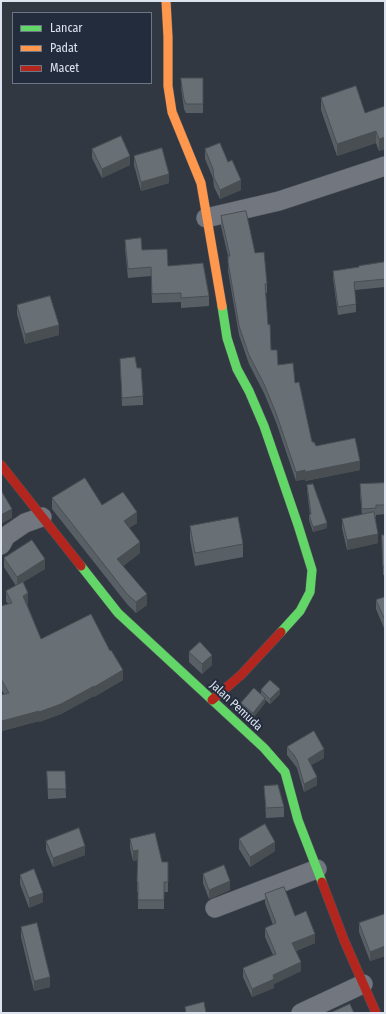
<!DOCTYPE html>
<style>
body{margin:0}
#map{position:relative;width:386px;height:1014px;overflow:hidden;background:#323842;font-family:"Fira Sans Condensed",sans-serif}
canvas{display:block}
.frame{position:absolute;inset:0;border:2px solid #dde4ef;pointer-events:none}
.legend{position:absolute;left:12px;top:12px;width:140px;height:72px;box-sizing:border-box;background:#222c3d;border:1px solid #6d7684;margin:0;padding:5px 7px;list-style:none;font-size:12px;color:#dde4ef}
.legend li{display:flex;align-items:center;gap:8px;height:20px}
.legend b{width:20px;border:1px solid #6d7684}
</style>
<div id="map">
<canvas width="386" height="1014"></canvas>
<div class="frame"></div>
<ul class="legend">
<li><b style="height:5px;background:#63d668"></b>Lancar</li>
<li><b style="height:5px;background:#ff974d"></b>Padat</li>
<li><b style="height:5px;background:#b3261e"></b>Macet</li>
</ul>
</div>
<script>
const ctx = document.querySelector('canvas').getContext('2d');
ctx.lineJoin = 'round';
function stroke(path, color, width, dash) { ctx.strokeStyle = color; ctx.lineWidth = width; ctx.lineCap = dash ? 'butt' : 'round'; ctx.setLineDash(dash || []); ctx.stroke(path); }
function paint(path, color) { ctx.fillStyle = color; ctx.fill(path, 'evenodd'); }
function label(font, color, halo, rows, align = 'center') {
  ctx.font = font + ' "Fira Sans Condensed",sans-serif'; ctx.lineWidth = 4; ctx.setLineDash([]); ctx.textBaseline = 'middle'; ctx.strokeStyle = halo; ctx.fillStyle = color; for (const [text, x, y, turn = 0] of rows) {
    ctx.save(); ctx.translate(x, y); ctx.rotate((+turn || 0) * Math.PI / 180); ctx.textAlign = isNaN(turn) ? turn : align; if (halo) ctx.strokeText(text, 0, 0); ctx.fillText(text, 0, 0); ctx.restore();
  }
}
const street = new Path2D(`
 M 206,218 L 279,201 L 385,166
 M 1,545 L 6,536 L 25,523 L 42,517
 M 215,908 L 317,869
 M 301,1013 L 363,984`);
const fast = new Path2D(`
 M 222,306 L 227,338 L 237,369 L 249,391 L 264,426 L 298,525 L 312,570 L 310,592 L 300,611 L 281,632
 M 81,566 L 118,613 L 264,748 L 285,772 L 298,820 L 322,882`);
const slow = new Path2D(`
 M 166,1 L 168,37 L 168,86 L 172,112 L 201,183 L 222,306`);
const jam = new Path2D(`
 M 1,465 L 81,566
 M 212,700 L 241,675 L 281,632
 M 322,882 L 344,940 L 376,1013`);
stroke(street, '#4e545c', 20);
stroke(fast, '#4e545c', 10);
stroke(slow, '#4e545c', 10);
stroke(jam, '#4e545c', 10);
stroke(street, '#72767e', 19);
stroke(fast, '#63d668', 9);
stroke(slow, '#ff974d', 9);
stroke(jam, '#b3261e', 9);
paint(new Path2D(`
 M 181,78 L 203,78 L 203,113 L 186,113 L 184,109 L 181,87 Z
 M 321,98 L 365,113 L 385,106 L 385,149 L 379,151 L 376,143 L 337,156 L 321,110 Z
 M 92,149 L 130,165 L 102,178 L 92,158 Z
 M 205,149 L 228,162 L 241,190 L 220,199 L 214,187 L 213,178 L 205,159 Z
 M 134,156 L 169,183 L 141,191 L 134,165 Z
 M 221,216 L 255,253 L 267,284 L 267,293 L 265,293 L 271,350 L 278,365 L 295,383 L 312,442 L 316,446 L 360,470 L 305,481 L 305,479 L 296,481 L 276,422 L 264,393 L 249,364 L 239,335 L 228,271 L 228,256 L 221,226 Z
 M 125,240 L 168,266 L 209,296 L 209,306 L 181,308 L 181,302 L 152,303 L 151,276 L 128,278 L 125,249 Z
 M 385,262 L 385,287 L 355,290 L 356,304 L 356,312 L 338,315 L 333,278 L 333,271 L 359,267 Z
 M 17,305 L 59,335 L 25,344 L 17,314 Z
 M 120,359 L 137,368 L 143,396 L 143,405 L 122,406 Z
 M 385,483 L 385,514 L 376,515 L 376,517 L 375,517 L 378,543 L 347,550 L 342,528 L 342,519 L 362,515 L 360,494 L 360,484 Z
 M 307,485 L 327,528 L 313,532 L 309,520 L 309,515 L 310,515 L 307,490 Z
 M 52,498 L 137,523 L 129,528 L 140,553 L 123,566 L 147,605 L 136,613 L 127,604 L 52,509 Z
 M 190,526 L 243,544 L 243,557 L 195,566 L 190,539 Z
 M 382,535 L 385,535 L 385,575 L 383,575 Z
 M 4,558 L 45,569 L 23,582 L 28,603 L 27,604 L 41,639 L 123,680 L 94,697 L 94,696 L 61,714 L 39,722 L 39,721 L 2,731 L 1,728 L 1,695 L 4,694 L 1,689 L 1,606 L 8,604 L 6,601 L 6,591 L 16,586 L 4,567 Z
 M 385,597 L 385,627 L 384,628 L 376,609 L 376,600 Z
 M 189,652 L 212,665 L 202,674 L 189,662 Z
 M 261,690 L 280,694 L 270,704 L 265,700 L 265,703 L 253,718 L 241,708 L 241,703 L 261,694 Z
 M 287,747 L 324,758 L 311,765 L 317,785 L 304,792 L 297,768 L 294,764 L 287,755 Z
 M 47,771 L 65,771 L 66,798 L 48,799 Z
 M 264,786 L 284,807 L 284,817 L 266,818 Z
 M 130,839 L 162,862 L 168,862 L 168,892 L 164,892 L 164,909 L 138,909 L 138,892 L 137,892 L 137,860 L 133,861 L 130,848 Z
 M 239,839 L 275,851 L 250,867 L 239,849 Z
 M 46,841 L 85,855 L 53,867 L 46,850 Z
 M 203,874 L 230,890 L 209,899 L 203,883 Z
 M 20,875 L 43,902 L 29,908 L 20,884 Z
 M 265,894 L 295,916 L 315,943 L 296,951 L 301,971 L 274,984 L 274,988 L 252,997 L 243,977 L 243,968 L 273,955 L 265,937 L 265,928 L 273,925 L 265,903 Z
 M 385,914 L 385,956 L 370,961 L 359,932 L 359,923 Z
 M 21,927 L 50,987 L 34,991 L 21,937 Z`), '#596065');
paint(new Path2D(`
 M 376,131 L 376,143 L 337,156 L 337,144 Z
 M 385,137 L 385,149 L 379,151 L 379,139 Z
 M 130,156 L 130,165 L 102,178 L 102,169 Z
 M 169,174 L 169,183 L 141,191 L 141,182 Z
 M 241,180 L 241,190 L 220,199 L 220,190 Z
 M 59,325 L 59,335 L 25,344 L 25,334 Z
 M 360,461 L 360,470 L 305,481 L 305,472 Z
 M 305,470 L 305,479 L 296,481 L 296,472 Z
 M 12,509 L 12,518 L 1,524 L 1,515 Z
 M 137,512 L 137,523 L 124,531 L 124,521 Z
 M 327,523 L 327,528 L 313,532 L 313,527 Z
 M 378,534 L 378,543 L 347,550 L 347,540 Z
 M 140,542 L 140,553 L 117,570 L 117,559 Z
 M 45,559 L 45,569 L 17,586 L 17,577 Z
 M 28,593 L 28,603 L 23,606 L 23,596 Z
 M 147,594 L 147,605 L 136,613 L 136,602 Z
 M 384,618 L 385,618 L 385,627 L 384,628 Z
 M 212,655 L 212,665 L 202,674 L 202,664 Z
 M 123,670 L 123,680 L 94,697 L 94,687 Z
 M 94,686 L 94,696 L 61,714 L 39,722 L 39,712 Z
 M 280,689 L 280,694 L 270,704 L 270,699 Z
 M 265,698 L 265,703 L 253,718 L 253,713 Z
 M 39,711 L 39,721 L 2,731 L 2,721 Z
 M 324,749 L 324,758 L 308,767 L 308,759 Z
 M 317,777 L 317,785 L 304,792 L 304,784 Z
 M 275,842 L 275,851 L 250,867 L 250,857 Z
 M 85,846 L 85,855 L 53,867 L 53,858 Z
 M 138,850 L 138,860 L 133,861 L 133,851 Z
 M 230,881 L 230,890 L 209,899 L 209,890 Z
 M 43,893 L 43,902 L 29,908 L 29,898 Z
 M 315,934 L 315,943 L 292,952 L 292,943 Z
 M 385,946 L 385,956 L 370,961 L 370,952 Z
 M 301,962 L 301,971 L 274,984 L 274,988 L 252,997 L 252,989 L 273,975 Z
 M 50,977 L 50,987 L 34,991 L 34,981 Z`), '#494e53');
const building = new Path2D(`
 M 181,78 L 203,78 L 203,104 L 186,104 L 184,99 Z
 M 356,86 L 365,113 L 385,106 L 385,137 L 379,139 L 376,131 L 337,144 L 321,98 Z
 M 121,136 L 130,156 L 102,169 L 92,149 Z
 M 220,143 L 228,162 L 232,160 L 241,180 L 220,190 L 214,178 L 213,169 L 205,149 Z
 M 162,148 L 169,174 L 141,182 L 134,156 Z
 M 246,211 L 255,253 L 264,252 L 267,284 L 265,284 L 268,325 L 270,324 L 271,350 L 277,350 L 278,365 L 293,363 L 295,383 L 299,382 L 312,442 L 314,442 L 316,446 L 355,438 L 360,461 L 305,472 L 305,470 L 296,472 L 276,413 L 264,384 L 249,355 L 239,326 L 228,262 L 228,256 L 230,256 L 221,216 Z
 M 141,238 L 142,250 L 167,249 L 168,266 L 203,263 L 209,296 L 181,298 L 181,293 L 152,294 L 151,267 L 128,269 L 125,240 Z
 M 385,262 L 385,279 L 354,282 L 356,304 L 338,307 L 333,271 L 359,267 L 359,266 Z
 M 50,296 L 59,325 L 25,334 L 17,305 Z
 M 135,357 L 137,368 L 141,368 L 143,396 L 122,398 L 120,359 Z
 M 85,478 L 102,505 L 123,492 L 137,512 L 124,521 L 140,542 L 117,559 L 147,594 L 136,602 L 127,594 L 52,498 Z
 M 385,483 L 385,505 L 376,505 L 376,508 L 362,509 L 360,484 Z
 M 313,484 L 327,523 L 313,527 L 309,515 L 311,514 L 307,485 Z
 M 1,490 L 12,509 L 1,515 Z
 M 374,512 L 378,534 L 347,540 L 342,519 Z
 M 238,517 L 243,544 L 195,553 L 190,526 Z
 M 382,535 L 385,535 L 385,565 L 383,566 Z
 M 32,540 L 45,559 L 17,577 L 4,558 Z
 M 23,582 L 28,593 L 23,596 L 41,639 L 91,614 L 110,651 L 111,650 L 123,670 L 94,687 L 94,686 L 61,704 L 39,712 L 39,711 L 2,721 L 1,718 L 1,695 L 9,693 L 1,679 L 1,606 L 12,603 L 6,591 Z
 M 385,597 L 385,618 L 384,618 L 376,600 Z
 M 200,642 L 212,655 L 202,664 L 189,652 Z
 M 270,680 L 280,689 L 270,699 L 261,690 Z
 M 254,688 L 265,698 L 253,713 L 241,703 Z
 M 314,731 L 324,749 L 308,759 L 317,777 L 304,784 L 297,760 L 294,755 L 287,747 Z
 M 47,771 L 65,771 L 66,789 L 48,789 Z
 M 278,785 L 284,807 L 266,808 L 264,786 Z
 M 265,824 L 275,842 L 250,857 L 239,839 Z
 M 79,828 L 85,846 L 53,858 L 46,841 Z
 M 155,833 L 162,862 L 168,862 L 168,882 L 164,882 L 164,900 L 138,900 L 138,882 L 137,882 L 138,850 L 133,851 L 130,839 Z
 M 224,865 L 230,881 L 209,890 L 203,874 Z
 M 34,869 L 43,893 L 29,898 L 20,875 Z
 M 284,887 L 295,916 L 306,911 L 315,934 L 292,943 L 301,962 L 273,975 L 274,979 L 252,989 L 243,968 L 276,954 L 265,928 L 276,923 L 265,894 Z
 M 385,914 L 385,946 L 370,952 L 359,923 Z
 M 37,923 L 50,977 L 34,981 L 21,927 Z
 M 204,1002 L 206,1013 L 186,1013 L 185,1007 Z
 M 350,1004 L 354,1013 L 330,1013 Z`);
paint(building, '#687076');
stroke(building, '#494e53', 1);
label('12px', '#dde4ef', '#222c3d', [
 ["Jalan Pemuda",236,706,43]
]);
</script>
